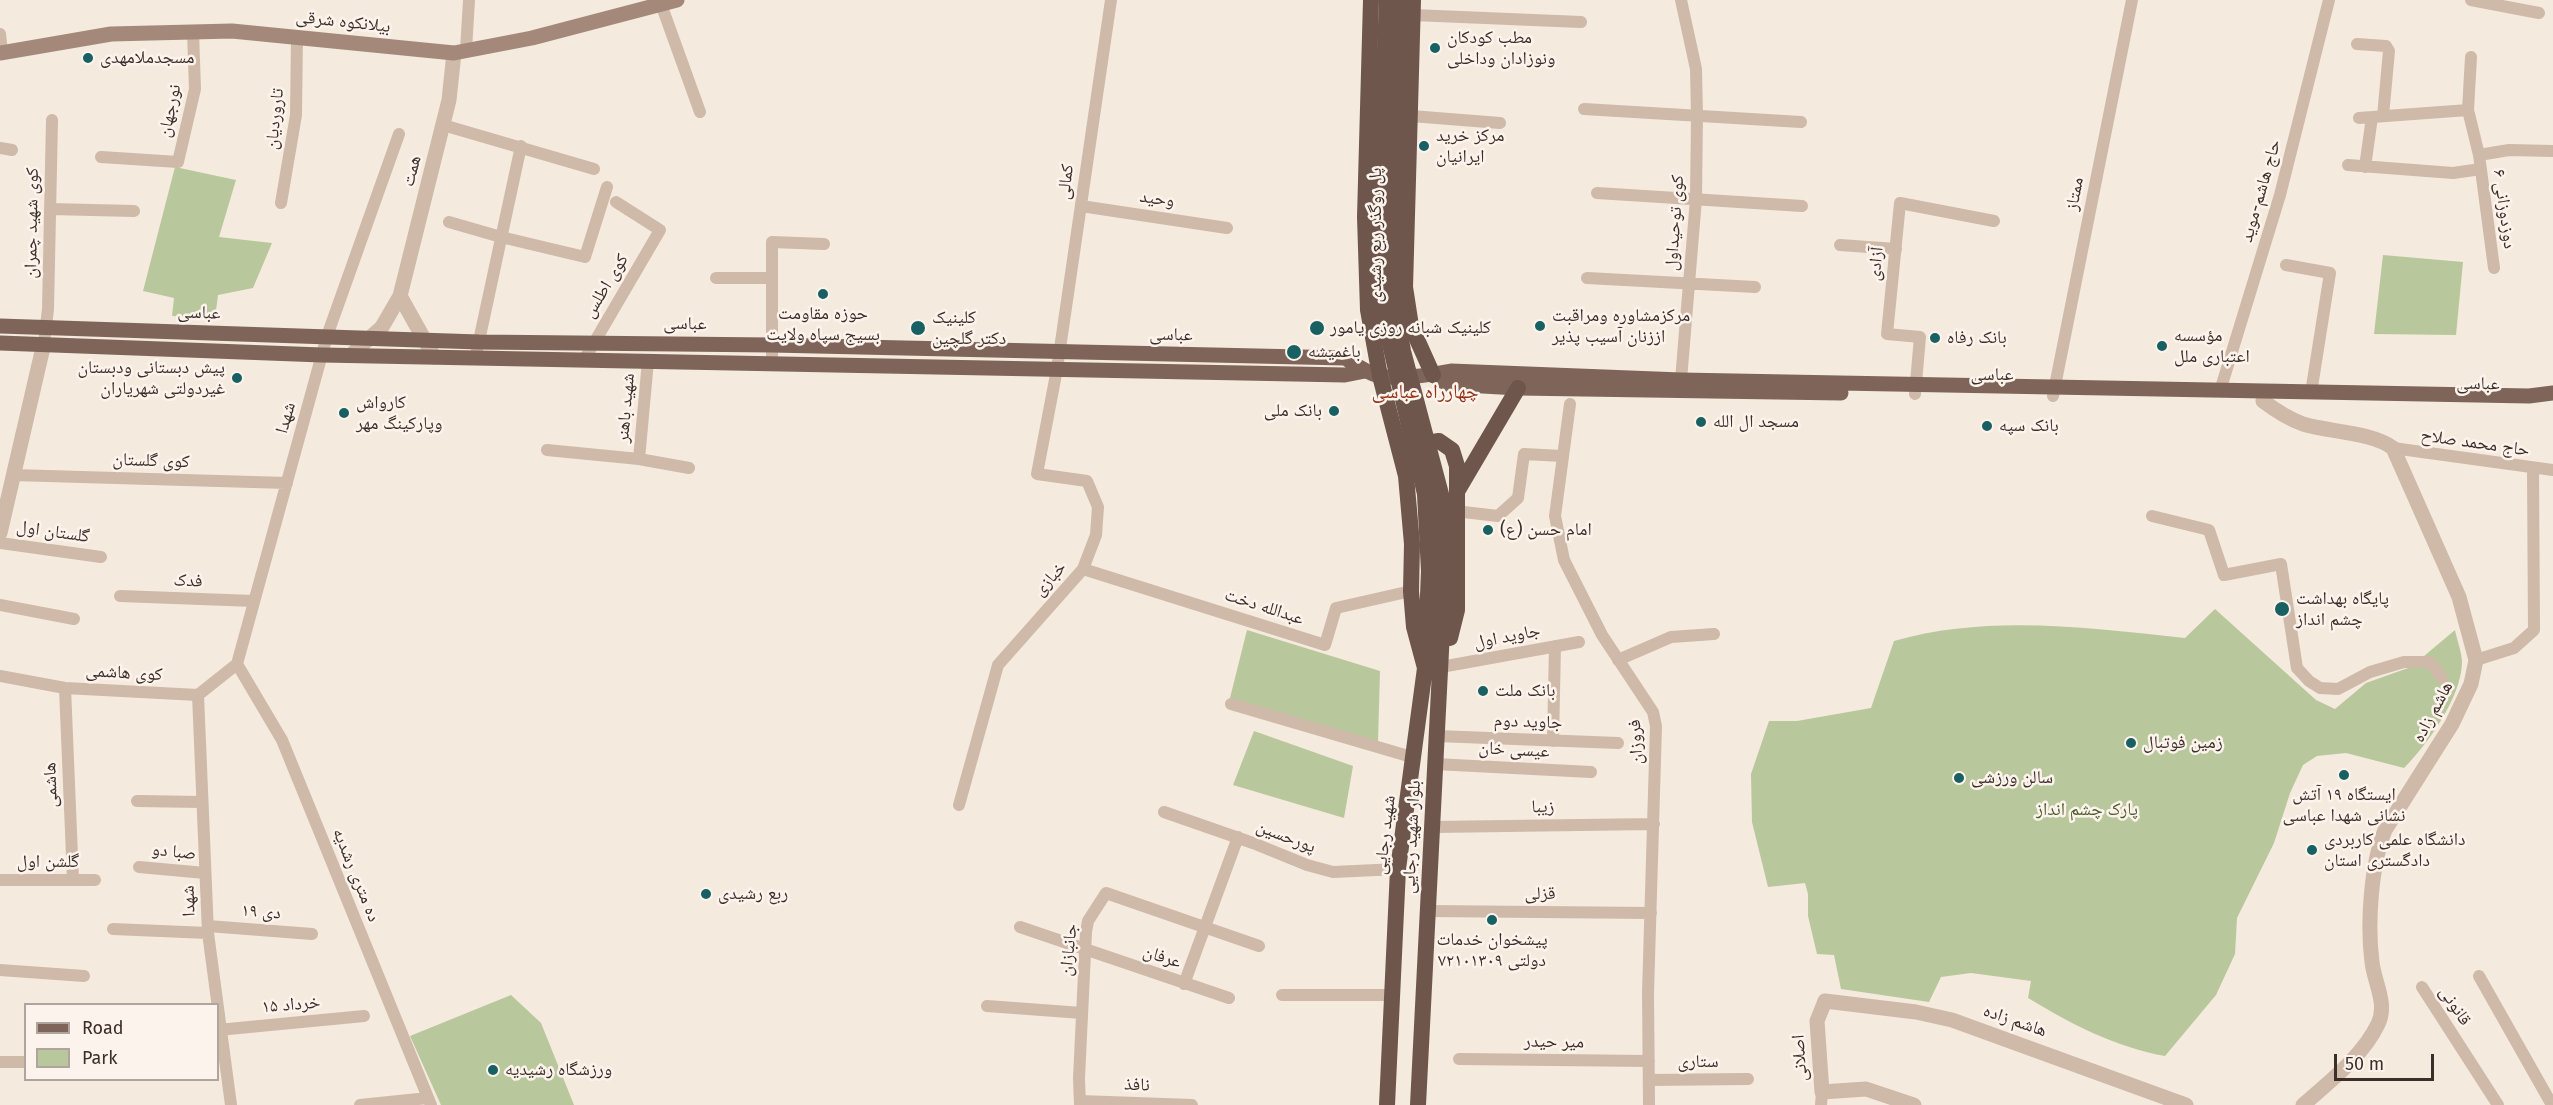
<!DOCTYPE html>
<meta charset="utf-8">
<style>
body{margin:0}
#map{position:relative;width:2553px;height:1105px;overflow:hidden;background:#f5eade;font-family:"Fira Sans",sans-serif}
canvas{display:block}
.legend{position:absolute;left:24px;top:1003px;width:195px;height:78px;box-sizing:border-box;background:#fcf4ec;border:2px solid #afa59e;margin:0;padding:8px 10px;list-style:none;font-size:18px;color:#3c2e29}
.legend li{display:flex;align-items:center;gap:12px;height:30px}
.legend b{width:30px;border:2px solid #afa59e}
.scale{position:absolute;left:2334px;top:1054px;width:100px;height:27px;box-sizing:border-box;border:3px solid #3c2e29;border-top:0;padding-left:8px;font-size:18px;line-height:21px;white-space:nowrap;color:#3c2e29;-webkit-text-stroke:4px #fcf4ec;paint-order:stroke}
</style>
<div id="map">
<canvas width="2553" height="1105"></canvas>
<ul class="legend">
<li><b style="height:8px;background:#7f6559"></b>Road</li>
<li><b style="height:16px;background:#b9c79c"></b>Park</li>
</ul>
<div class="scale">50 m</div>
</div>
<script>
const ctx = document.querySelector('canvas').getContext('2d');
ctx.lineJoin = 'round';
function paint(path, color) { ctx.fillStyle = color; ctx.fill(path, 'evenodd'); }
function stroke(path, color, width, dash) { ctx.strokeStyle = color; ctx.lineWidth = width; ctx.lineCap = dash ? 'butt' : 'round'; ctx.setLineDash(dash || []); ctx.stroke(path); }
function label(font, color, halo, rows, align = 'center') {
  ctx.font = font + ' "Fira Sans","Noto Naskh Arabic",sans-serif'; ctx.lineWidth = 5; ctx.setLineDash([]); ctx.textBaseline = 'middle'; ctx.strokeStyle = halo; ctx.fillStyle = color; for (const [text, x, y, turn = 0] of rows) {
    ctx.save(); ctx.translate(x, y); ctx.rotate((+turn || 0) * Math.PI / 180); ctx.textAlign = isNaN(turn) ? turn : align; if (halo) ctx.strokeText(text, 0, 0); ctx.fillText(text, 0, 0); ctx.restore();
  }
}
paint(new Path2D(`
 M 175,167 L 236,180 L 219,237 L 272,243 L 253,288 L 218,295 L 215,318 L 172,316 L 174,298 L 143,291 Z
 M 2383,255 L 2463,262 L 2456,335 L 2374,334 Z
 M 2215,609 L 2316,700 L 2335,709 L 2366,683 L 2411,667 L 2455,630 C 2457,640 2462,653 2462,663 C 2461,698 2427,745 2404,768 L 2346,753 L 2317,756 L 2303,765 L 2290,793 L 2274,843 L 2237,918 L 2235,954 L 2216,995 L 2165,1056 C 2115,1047 2071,1024 2028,998 L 2031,981 L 1971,973 L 1941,977 L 1929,1002 L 1841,989 L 1834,955 L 1817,954 L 1808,916 L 1808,894 L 1805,883 L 1768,887 L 1752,822 L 1751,774 L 1769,721 L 1797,721 L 1871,708 L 1894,641 C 1989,614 2089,628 2185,638 Z
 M 1247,630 L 1380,671 L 1378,742 L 1230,698 Z
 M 1254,731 L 1353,766 L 1344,818 L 1233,785 Z
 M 511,995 L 541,1023 L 574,1105 L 441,1105 L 410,1036 Z`), '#b9c79c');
stroke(new Path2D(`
 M 2471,0 L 2539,13
 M 661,4 L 700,112
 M 1413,15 L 1581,22
 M 0,34 L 2,53
 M 2357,44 L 2386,46 L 2389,51 L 2383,116
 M 466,50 L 469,0
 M 2471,57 L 2468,110 L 2479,155 L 2494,268
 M 1584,109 L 1801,122
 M 1411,116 L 1500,123
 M 2359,118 L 2468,110
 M 443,125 L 594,169
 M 0,148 L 12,150
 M 2479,155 L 2509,150 L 2553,151
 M 101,157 L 178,162 L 195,89 L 193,32
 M 2348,165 L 2453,173 L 2481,169
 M 2365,167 L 2372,117
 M 1597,193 L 1802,206
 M 281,203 L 296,115 L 297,37
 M 1081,206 L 1227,228
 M 50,209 L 134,211
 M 449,222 L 501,237 L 585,257 L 607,187
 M 1840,245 L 1896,249
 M 2286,265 L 2330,273 L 2311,393
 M 716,278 L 772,278
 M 1587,278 L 1755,287
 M 44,343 L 48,309 L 52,120
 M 477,350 L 521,146
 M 584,360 L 660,230 L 616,202
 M 772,363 L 772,242 L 824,244
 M 1681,380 L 1696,199 L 1697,116 L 1696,69 L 1681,0
 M 2220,391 L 2280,195 L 2329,0
 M 1915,394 L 1920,337 L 1887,334 L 1900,203 L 1994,221
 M 2053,396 L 2132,0
 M 1570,404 L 1555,516 L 1564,560 L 1602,635 L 1653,712 L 1656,726 L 1648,993 L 1649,1105
 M 2393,448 L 2553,470
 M 547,450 L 639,459 L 689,468
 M 639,459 L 648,361
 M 13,475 L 287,483
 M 1455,511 L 1498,516 L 1518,498 L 1524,454 L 1562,456
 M 2152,516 L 2209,530 L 2224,575 L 2281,564 L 2297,668 L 2309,681 L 2320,688 L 2338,689 L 2370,672 L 2404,662 L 2430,662 L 2442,678
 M 0,543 L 101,557
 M 1083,569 L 1325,645 L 1336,608 L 1411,591
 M 120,596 L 254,601
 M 0,605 L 74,619
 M 1618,660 L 1671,637 L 1714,634
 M 2476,660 L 2514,648 L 2534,630 L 2533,469
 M 237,664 L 327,336 L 399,134
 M 237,664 L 282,740 L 431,1105
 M 1441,667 L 1579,642
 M 0,676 L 65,688 L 198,695 L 237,664
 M 65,688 L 73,880
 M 198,695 L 208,933 L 231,1105
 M 1231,704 L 1415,758
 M 1437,736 L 1618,743
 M 1553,741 L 1555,646
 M 1435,764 L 1591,772
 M 137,801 L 202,802
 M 959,805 L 998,665 L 1083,569 L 1096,535 L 1098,507 L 1087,481 L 1037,474 L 1057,369 L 1111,0
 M 1164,812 L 1253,843 L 1307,865 L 1333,872 L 1398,869
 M 1432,827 L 1654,824
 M 139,867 L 205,873
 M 0,880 L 95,880
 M 1428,911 L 1651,913
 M 208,926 L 312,934
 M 1020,927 L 1229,998
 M 113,929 L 208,933
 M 0,970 L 84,976
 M 2479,976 L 2552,1105
 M 1184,984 L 1238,837
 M 2422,987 L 2498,1105
 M 1282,995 L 1392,995
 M 987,1006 L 1082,1013
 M 218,1030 L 364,1016
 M 1459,1059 L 1649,1061
 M 0,1062 L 26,1062
 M 1649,1080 L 1748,1079
 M 1080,1101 L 1192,1105
 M 360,1105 L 428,1098
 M 1080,1105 L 1079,1078 L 1086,932 L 1088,921 L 1106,893 L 1259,946
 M 1821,1105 L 1822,1092`), '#cfb9a8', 12);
stroke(new Path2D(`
 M 400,296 L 434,357
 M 351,355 L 382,327 L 400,296 L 449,100 L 454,53
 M 2263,401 C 2275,410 2289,419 2303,424 C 2329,432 2372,432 2393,448 L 2459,597 L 2476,660 L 2471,684 L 2452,724 L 2385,830 C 2371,865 2367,923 2372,962 C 2374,982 2388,1004 2378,1024 C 2363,1056 2329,1082 2303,1105
 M 0,533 L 44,343
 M 1914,1105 L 1866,1089 L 1822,1092 L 1817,1021 L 1825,1001 L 1916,1012 L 1952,1020 L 2186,1105`), '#cfb9a8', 15);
stroke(new Path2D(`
 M 0,53 L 111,34 L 232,31 L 454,53 L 532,38 L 677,0`), '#a48879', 15);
stroke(new Path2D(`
 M 0,326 L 479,342 L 772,345 L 1345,358 C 1356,365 1367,373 1379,376 C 1401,380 1430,375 1451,371 L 1681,380 L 2529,396 L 2553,393
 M 0,343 L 322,355 L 1345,375 L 1365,371
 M 1433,375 L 1447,384 L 1518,388 L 1841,393`), '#7f6559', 15);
stroke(new Path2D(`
 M 1371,0 L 1365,217 L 1368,310 L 1380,376 L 1406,476 L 1412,544 L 1411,591 L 1414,627 L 1425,668
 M 1413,0 L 1405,287 L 1411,326 L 1433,375
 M 1415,445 L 1439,441 L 1452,450 L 1457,466 L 1457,610 L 1450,638
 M 1458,490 L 1518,388
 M 1387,1105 L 1398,869 L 1425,668 L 1429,571
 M 1418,1105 L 1445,572`), '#6e564c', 16);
stroke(new Path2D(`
 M 1387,0 L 1381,151 L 1379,297 L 1425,494 L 1429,571
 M 1400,0 L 1392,288 L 1403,351 L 1441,494 L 1445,572`), '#6e564c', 16);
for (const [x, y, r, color] of [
 [1435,48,6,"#196063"],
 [88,58,6,"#196063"],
 [1424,146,6,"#196063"],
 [823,294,6,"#196063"],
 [1540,326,6,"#196063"],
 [918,328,8,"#196063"],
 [1317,328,8,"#196063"],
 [1935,338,6,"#196063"],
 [2162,346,6,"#196063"],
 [1294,352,8,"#196063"],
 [237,378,6,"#196063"],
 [1334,411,6,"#196063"],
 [344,413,6,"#196063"],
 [1701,422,6,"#196063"],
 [1987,426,6,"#196063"],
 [1488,530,6,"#196063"],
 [2282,609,8,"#196063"],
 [1483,691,6,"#196063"],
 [2131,743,6,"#196063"],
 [2344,775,6,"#196063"],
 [1959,778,6,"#196063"],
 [2312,850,6,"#196063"],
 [706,894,6,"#196063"],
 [1492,920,6,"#196063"],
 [493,1070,6,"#196063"]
]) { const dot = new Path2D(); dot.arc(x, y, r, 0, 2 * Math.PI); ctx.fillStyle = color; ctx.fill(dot); stroke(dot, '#fcf4ec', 2); }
label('18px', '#3c2e29', '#fcf4ec', [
 ["بیلانکوه شرقی",343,22,6],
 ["نورجهان",170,111,-78],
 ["تاروردیان",275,119,-84],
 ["همت",412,171,-76],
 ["کمالی",1066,182,-83],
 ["حاج هاشم-موید",2261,191,-74],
 ["ممتاز",2075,194,-79],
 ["وحید",1157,199,8],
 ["دوزدوزانی ۶",2504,209,82],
 ["کوی شهید چمران",32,223,-89],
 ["کوی توحیداول",1675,223,-86],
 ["پل روگذر ربع رشیدی",1376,235,-90],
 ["آزادی",1876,264,-84],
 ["کوی اطلس",606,286,-59],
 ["عباسى",199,313,2],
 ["عباسى",685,324,1],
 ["عباسى",1171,335,1],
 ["عباسى",1992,375],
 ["عباسى",2478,384,1],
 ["شهید باهنر",626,408,-85],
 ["شهدا",286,418,-74],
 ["حاج محمد صلاح",2475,443,8],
 ["کوی گلستان",151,461,2],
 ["گلستان اول",53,532,8],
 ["خبازی",1050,579,-48],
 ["فدک",188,581,2],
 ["عبدالله دخت",1264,607,18],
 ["جاوید اول",1507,637,-11],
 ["کوی هاشمی",124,673,3],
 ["هاشم زاده",2433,712,-62],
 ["جاوید دوم",1528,722,2],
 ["فروزان",1636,742,-93],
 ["عیسی خان",1514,750,3],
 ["هاشمی",51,785,-92],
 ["زیبا",1543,807,-1],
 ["شهید رجایی",1385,835,-83],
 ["پورحسین",1286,837,21],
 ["بلوار شهید رجایی",1412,837,-87],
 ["صبا دو",174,852,6],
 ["گلشن اول",48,862],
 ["ده متری رشدیه",356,875,68],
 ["قزلی",1540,894],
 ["شهدا",189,901,-92],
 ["۱۹ دی",261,912,4],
 ["جانبازان",1069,950,-84],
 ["عرفان",1162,957,18],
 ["۱۵ خرداد",291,1005,-5],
 ["قانونی",2455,1006,57],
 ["هاشم زاده",2015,1021,19],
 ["میر حیدر",1554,1042,1],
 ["اصلانی",1800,1058,-94],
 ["ستاری",1698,1062],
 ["نافذ",1137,1085,2]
]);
label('18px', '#3c2e29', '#fcf4ec', [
 ["مطب کودکان",1447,38],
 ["ونوزادان وداخلی",1447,59],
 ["مسجدملامهدی",100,58],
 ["مرکز خرید",1436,136],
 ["ایرانیان",1436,157],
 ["حوزه مقاومت",823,314,"center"],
 ["بسیج سپاه ولایت",823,335,"center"],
 ["مرکزمشاوره ومراقبت",1552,316],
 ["اززنان آسیب پذیر",1552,337],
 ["کلینیک",932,318],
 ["دکتر گلچین",932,339],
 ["کلینیک شبانه روزی یامور",1330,328],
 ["مؤسسه",2174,336],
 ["اعتباری ملل",2174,357],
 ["بانک رفاه",1947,338],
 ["باغمیشه",1308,352],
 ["پیش دبستانی ودبستان",225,368,"right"],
 ["غیردولتی شهریاران",225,389,"right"],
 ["کارواش",356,403],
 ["وپارکینگ مهر",356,424],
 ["بانک ملی",1322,411,"right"],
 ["مسجد ال الله",1713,422],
 ["بانک سپه",1999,426],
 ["امام حسن (ع)",1500,530],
 ["پایگاه بهداشت",2296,599],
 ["چشم انداز",2296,620],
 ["بانک ملت",1495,691],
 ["زمین فوتبال",2143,743],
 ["سالن ورزشی",1971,778],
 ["ایستگاه ۱۹ آتش",2344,795,"center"],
 ["نشانی شهدا عباسی",2344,816,"center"],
 ["دانشگاه علمی کاربردی",2324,840],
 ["دادگستری استان",2324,861],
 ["ربع رشیدی",718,894],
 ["پیشخوان خدمات",1492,940,"center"],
 ["دولتی ۷۲۱۰۱۳۰۹",1492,961,"center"],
 ["ورزشگاه رشیدیه",505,1070]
], 'left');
label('18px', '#4c5d2a', '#fcf4ec', [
 ["پارک چشم انداز",2087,810]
]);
label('20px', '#943318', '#fcf4ec', [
 ["چهارراه عباسی",1425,392]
]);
</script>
